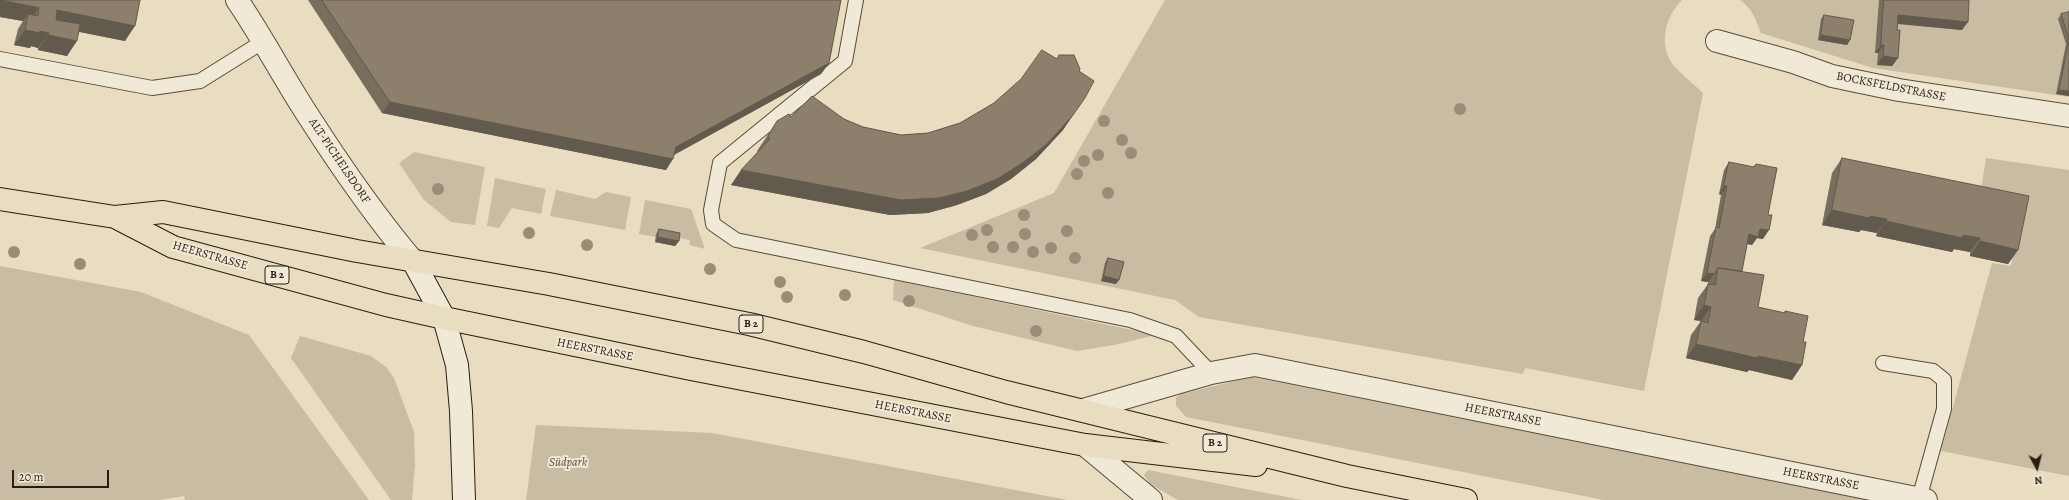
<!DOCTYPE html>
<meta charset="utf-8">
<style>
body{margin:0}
#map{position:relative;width:2069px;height:500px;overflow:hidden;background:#e8ddc0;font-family:Alegreya,serif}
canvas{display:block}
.north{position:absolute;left:2017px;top:448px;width:40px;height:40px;-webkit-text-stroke:3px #f0e9d6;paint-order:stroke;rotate:173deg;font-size:11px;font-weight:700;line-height:16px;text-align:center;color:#291c10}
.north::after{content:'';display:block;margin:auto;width:14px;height:18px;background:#291c10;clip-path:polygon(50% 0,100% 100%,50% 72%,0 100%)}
.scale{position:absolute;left:12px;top:470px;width:97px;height:18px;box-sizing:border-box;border:2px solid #291c10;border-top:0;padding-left:5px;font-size:12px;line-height:14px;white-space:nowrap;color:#291c10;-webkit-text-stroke:3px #f0e9d6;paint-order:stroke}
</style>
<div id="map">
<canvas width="2069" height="500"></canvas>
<div class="north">N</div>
<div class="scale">20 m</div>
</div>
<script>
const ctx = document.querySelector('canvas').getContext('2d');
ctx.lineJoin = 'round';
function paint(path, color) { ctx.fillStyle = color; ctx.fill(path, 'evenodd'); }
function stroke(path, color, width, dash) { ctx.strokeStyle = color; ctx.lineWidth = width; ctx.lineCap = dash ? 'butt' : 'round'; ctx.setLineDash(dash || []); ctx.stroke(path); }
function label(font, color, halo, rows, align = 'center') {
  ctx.font = font + ' Alegreya,serif'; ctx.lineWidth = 4; ctx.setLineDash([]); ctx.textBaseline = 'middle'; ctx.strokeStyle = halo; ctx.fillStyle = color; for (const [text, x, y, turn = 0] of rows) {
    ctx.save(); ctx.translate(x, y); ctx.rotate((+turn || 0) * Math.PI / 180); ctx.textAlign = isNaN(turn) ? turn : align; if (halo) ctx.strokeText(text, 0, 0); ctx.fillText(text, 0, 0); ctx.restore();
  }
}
paint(new Path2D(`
 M 1165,0 L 1682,0 C 1665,17 1657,47 1675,67 C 1683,76 1694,84 1703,93 L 1644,391 L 1525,368 L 1523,374 L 1199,317 L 1175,300 L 920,248 L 1054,193 Z
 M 1740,0 L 2069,0 L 2069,97 L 1873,68 L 1761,33 C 1756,20 1752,8 1740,0 Z
 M 414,152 L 485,167 L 475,225 L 451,222 L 424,200 L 399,163 Z
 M 1986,158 L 2069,170 L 2069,476 L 1941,451 L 1992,263 L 2011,266 L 2023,197 L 1981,190 Z
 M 495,178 L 546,189 L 541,214 L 512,208 L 499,228 L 487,226 Z
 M 556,190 L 595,199 L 606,192 L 631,197 L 625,230 L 550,216 Z
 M 645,200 L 691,209 L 705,249 L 689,245 L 690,240 L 657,234 L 656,237 L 639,234 Z
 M 0,266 L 141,292 L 249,335 L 369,500 L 185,500 L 184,496 L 160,500 L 0,500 Z
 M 894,280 L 1156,335 L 1114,345 L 1077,351 L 973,326 L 893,300 Z
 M 300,336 L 371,356 L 386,367 L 394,378 L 414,432 L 415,465 L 412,500 L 391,500 L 291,358 Z
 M 1252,377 L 1870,500 L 1604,500 L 1186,417 L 1176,406 L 1176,398 L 1181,394 Z
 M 536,425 L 712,433 L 1068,500 L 526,500 Z
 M 1148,470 L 1302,500 L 1178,500 L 1150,484 L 1144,475 Z`), '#c8bca2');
const lane = new Path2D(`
 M 856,0 L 845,61 L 720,163 L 711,210 L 713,224 L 736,240 L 1130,320 L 1176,336 L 1211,373
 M 0,59 L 152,88 L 200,81 L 264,41
 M 1883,363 L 1933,371 L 1944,380 L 1944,409 L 1919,499`);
const street = new Path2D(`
 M 237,0 C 263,38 284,79 309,117 C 341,167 375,216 413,261
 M 1717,41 L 1793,62 L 1832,76 L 1899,90 L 2069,116
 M 1083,410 L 1211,373 L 1255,365 L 1926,500
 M 1085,445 L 1151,500`);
const secondary = new Path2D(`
 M 413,261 L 444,318 L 457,365 L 461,411 L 464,500`);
const primary = new Path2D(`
 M 0,199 L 115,217 L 163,212 L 357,251 L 549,284 L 749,324 L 864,352 L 1006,392 L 1347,476 L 1466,500
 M 115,217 L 173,247 L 386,305 L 444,318 L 691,369 L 1085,445 L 1256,465`);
stroke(lane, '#594c3c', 16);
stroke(street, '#594c3c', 24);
stroke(secondary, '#291c10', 24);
stroke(primary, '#291c10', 24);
stroke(lane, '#f0e9d6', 14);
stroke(street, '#f0e9d6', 22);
stroke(secondary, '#f0e9d6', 22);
stroke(primary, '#e8ddc0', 22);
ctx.fillStyle = '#998d77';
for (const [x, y] of [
 [1460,109],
 [1104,121],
 [1122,140],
 [1131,153],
 [1098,155],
 [1084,161],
 [1077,174],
 [438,189],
 [1108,193],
 [1024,215],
 [987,230],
 [1067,231],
 [529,233],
 [1025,234],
 [972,235],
 [587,245],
 [993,247],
 [1013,247],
 [1051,248],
 [14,252],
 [1033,252],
 [1075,258],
 [80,264],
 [710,269],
 [780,282],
 [845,295],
 [787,297],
 [909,301],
 [1036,331]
]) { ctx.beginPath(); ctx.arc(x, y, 6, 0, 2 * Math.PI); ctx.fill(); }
paint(new Path2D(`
 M 0,0 L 140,0 L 125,41 L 79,32 L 67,56 L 38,50 L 38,48 L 31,46 L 30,48 L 14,45 L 18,29 L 23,21 L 0,17 Z
 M 308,0 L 841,0 L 829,63 L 821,74 L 674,155 L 666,170 L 382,113 Z
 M 1879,0 L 1969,0 L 1962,30 L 1897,24 L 1898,58 L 1892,66 L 1877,65 L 1878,53 L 1875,53 Z
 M 2069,12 L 2069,96 L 2056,94 L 2066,44 L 2058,19 L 2061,14 Z
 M 1824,15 L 1850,40 L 1847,45 L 1818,40 L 1821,19 Z
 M 1056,59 L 1079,71 L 1073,115 L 1063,130 L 1036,159 L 1011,179 L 986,194 L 957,205 L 928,213 L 890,215 L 731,185 L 758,152 L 757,151 L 777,121 L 791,117 L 844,119 L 863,127 L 901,135 L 928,133 L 960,123 L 994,103 Z
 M 1842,158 L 2018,250 L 2008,264 L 1970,256 L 1970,252 L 1954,249 L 1952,252 L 1876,236 L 1877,233 L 1861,230 L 1859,232 L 1822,225 L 1832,173 Z
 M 1729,162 L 1753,167 L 1756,164 L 1763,239 L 1757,238 L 1752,245 L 1747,244 L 1742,271 L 1758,307 L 1784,313 L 1785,311 L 1803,342 L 1802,365 L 1792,380 L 1749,370 L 1747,372 L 1686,358 L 1691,335 L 1701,321 L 1694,320 L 1698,298 L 1708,284 L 1708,282 L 1701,281 L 1710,236 L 1715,229 L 1721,195 L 1719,194 L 1724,170 Z
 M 659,229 L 679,241 L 675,246 L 655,242 L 656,234 Z
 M 1108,258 L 1116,284 L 1101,281 L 1105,263 Z`), '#786e5d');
paint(new Path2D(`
 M 0,0 L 39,8 L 29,22 L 28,14 L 23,21 L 0,17 Z
 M 57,10 L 135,26 L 125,41 L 47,25 Z
 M 1898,15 L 1968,22 L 1962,30 L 1892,23 Z
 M 25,30 L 40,31 L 49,33 L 38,48 L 31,46 L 30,48 L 14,45 Z
 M 48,35 L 77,41 L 67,56 L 38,50 Z
 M 1821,35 L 1850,40 L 1847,45 L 1818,40 Z
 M 1881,45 L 1884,45 L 1878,53 L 1875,53 Z
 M 1883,56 L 1898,58 L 1892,66 L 1877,65 Z
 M 829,63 L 821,74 L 668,158 L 676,147 Z
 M 2059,90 L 2069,91 L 2069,96 L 2056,94 Z
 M 390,102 L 673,159 L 666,170 L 382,113 Z
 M 1073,115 L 1063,130 L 1036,159 L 1011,179 L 986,194 L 957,205 L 928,213 L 890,215 L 731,185 L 741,170 Z
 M 1724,186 L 1727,186 L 1721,195 L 1719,194 Z
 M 1832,210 L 1870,216 L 1887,219 L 1877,233 L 1861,230 L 1859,232 L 1822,225 Z
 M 1886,221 L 1963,235 L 1980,238 L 1970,252 L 1954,249 L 1952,252 L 1876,236 Z
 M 1760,229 L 1769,230 L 1763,239 L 1757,238 L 1752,245 L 1744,243 L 1749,234 Z
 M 658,237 L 679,241 L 675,246 L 655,242 Z
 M 1980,241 L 2018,250 L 2008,264 L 1970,256 Z
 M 1707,273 L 1714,274 L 1708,282 L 1701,281 Z
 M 1104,276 L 1119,280 L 1116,284 L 1101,281 Z
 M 1704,305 L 1711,307 L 1701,321 L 1694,320 Z
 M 1696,344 L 1758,356 L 1802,365 L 1792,380 L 1749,370 L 1747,372 L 1686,358 Z`), '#625a4c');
const building = new Path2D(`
 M 1,0 L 140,0 L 135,26 L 57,10 L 56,20 L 80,24 L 77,41 L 48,35 L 49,33 L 40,31 L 40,33 L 25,30 L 28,14 L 38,16 L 39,8 Z
 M 322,0 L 841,0 L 829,63 L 676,147 L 673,159 L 390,102 Z
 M 1884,0 L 1969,0 L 1968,22 L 1898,15 L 1897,30 L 1900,30 L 1898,58 L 1883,56 L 1884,45 L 1881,45 Z
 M 2069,12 L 2069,91 L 2059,90 L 2069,39 L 2061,14 Z
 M 1824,15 L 1854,20 L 1850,40 L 1821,35 Z
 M 1042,50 L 1057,59 L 1059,55 L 1074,55 L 1080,69 L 1079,71 L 1094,81 L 1085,98 L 1073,115 L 1047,144 L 1021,164 L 997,179 L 967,191 L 939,198 L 901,200 L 741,170 L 770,139 L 768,136 L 777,121 L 789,114 L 791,117 L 812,96 L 844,119 L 863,127 L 901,135 L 928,133 L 960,123 L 994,103 L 1021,79 Z
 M 1842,158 L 2029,196 L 2018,250 L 1980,241 L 1980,238 L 1963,235 L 1962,238 L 1886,221 L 1887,219 L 1870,216 L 1869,218 L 1832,210 Z
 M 1729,162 L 1754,167 L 1756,164 L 1777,168 L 1768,215 L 1772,215 L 1769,230 L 1760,229 L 1758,237 L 1749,234 L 1742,271 L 1718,268 L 1714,274 L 1707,273 L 1716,227 L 1719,228 L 1727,186 L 1724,186 Z
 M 659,229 L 680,233 L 679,241 L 658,237 Z
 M 1108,258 L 1124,262 L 1119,280 L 1104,276 Z
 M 1718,268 L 1764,275 L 1758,307 L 1785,313 L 1785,311 L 1808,316 L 1803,342 L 1806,342 L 1802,365 L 1758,356 L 1757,358 L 1696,344 L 1701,321 L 1708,323 L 1711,307 L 1704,305 L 1708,284 L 1715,285 Z`);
paint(building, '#8c806c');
stroke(building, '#625a4c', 1);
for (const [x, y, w] of [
 [277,275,24],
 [751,324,24],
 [1215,443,24]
]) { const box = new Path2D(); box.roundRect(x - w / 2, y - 9, w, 18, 3); ctx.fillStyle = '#f0e9d6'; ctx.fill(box); stroke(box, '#291c10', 1); }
label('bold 11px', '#291c10', null, [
 ["B 2",277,275],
 ["B 2",751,324],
 ["B 2",1215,443]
]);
label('12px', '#291c10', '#f0e9d6', [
 ["BOCKSFELDSTRASSE",1891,87,11],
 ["ALT-PICHELSDORF",339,161,56],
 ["HEERSTRASSE",210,256,16],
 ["HEERSTRASSE",595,350,11],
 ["HEERSTRASSE",913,412,11],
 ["HEERSTRASSE",1503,415,11],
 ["HEERSTRASSE",1821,479,11]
]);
label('italic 12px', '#594c3c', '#f0e9d6', [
 ["Südpark",568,463]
]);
</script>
